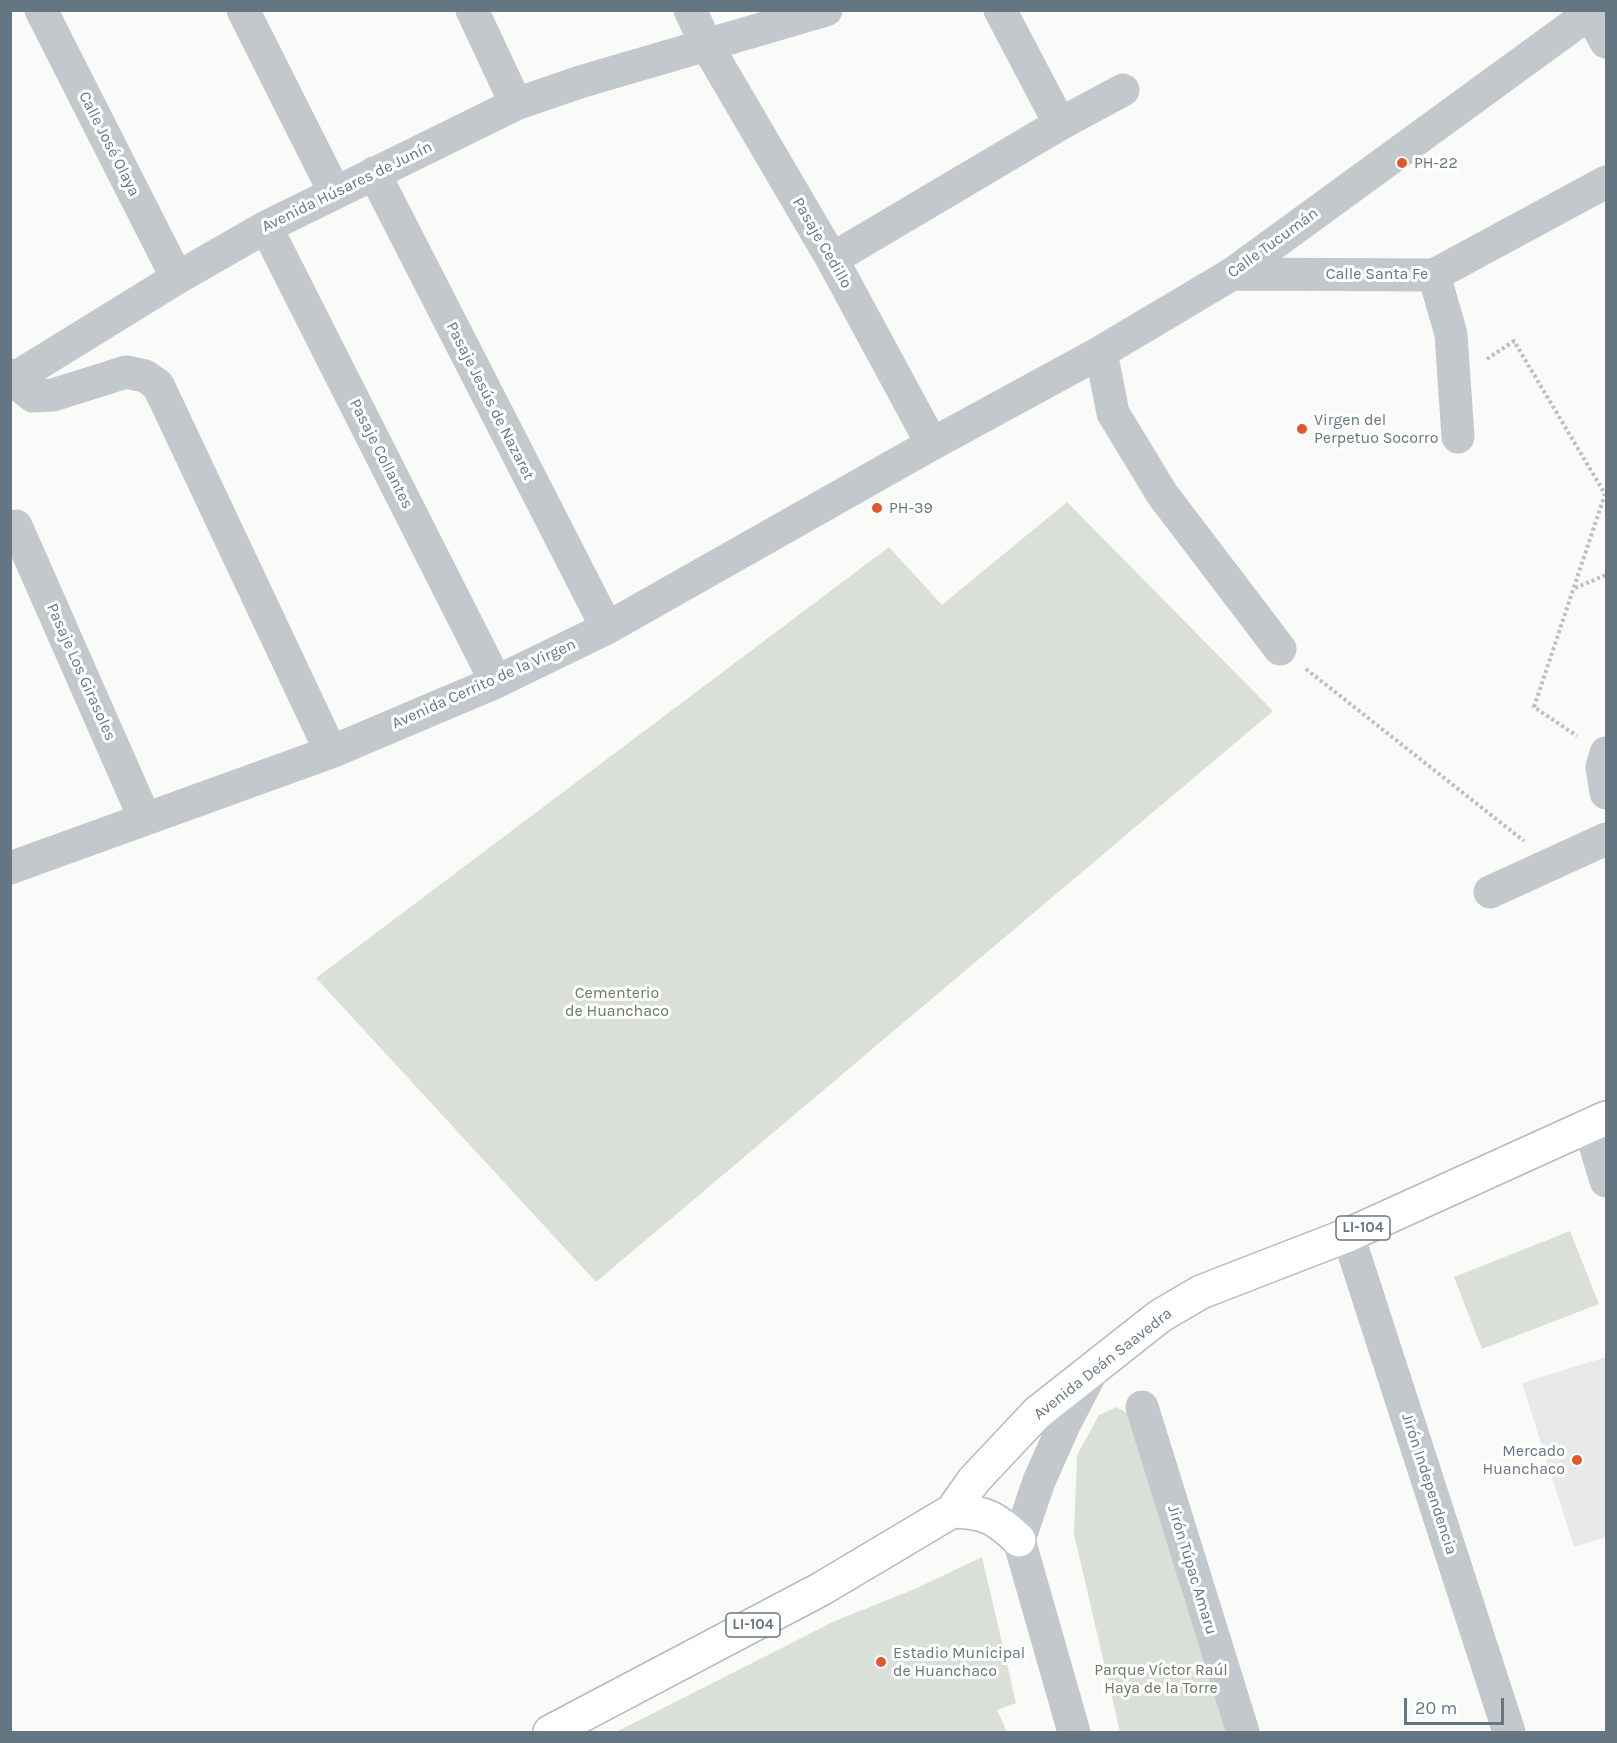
<!DOCTYPE html>
<meta charset="utf-8">
<style>
body{margin:0}
#map{position:relative;width:1617px;height:1743px;overflow:hidden;background:#fafaf8;font-family:Karla,sans-serif}
canvas{display:block}
.frame{position:absolute;inset:0;border:12px solid #657683;pointer-events:none}
.scale{position:absolute;left:1404px;top:1698px;width:100px;height:27px;box-sizing:border-box;border:3px solid #657683;border-top:0;padding-left:8px;font-size:18px;line-height:21px;white-space:nowrap;color:#657683;-webkit-text-stroke:4px #fff;paint-order:stroke}
</style>
<div id="map">
<canvas width="1617" height="1743"></canvas>
<div class="frame"></div>
<div class="scale">20 m</div>
</div>
<script>
const ctx = document.querySelector('canvas').getContext('2d');
ctx.lineJoin = 'round';
function paint(path, color) { ctx.fillStyle = color; ctx.fill(path, 'evenodd'); }
function stroke(path, color, width, dash) { ctx.strokeStyle = color; ctx.lineWidth = width; ctx.lineCap = dash ? 'butt' : 'round'; ctx.setLineDash(dash || []); ctx.stroke(path); }
function label(font, color, halo, rows, align = 'center') {
  ctx.font = font + ' Karla,sans-serif'; ctx.lineWidth = 6; ctx.setLineDash([]); ctx.textBaseline = 'middle'; ctx.strokeStyle = halo; ctx.fillStyle = color; for (const [text, x, y, turn = 0] of rows) {
    ctx.save(); ctx.translate(x, y); ctx.rotate((+turn || 0) * Math.PI / 180); ctx.textAlign = isNaN(turn) ? turn : align; if (halo) ctx.strokeText(text, 0, 0); ctx.fillText(text, 0, 0); ctx.restore();
  }
}
paint(new Path2D(`
 M 1606,1357 L 1606,1537 L 1574,1547 L 1522,1383 Z`), '#e8e9e9');
paint(new Path2D(`
 M 1067,502 L 1273,711 L 596,1282 L 316,978 L 889,547 L 942,605 Z
 M 1570,1231 L 1599,1304 L 1482,1349 L 1454,1277 Z
 M 1117,1407 L 1136,1419 L 1232,1732 L 1120,1732 L 1074,1534 L 1077,1455 L 1099,1415 Z
 M 982,1557 L 1016,1703 L 997,1710 L 1007,1732 L 616,1732 L 835,1621 L 917,1588 Z`), '#dadfd7');
const major = new Path2D(`
 M 952,1511 C 985,1512 995,1517 1019,1540
 M 550,1732 L 821,1589 L 952,1511 L 974,1480 L 1037,1413 L 1160,1316 L 1201,1292 L 1348,1235 L 1606,1118`);
stroke(major, '#b5babe', 36);
stroke(new Path2D(`
 M 1487,359 L 1514,341 L 1605,494 L 1534,707 L 1577,736
 M 1575,588 L 1606,575
 M 1306,669 L 1524,841`), '#bbbfc2', 4, [3, 3]);
stroke(new Path2D(`
 M 41,10 L 177,278
 M 243,10 L 335,193
 M 472,10 L 516,104
 M 690,10 L 706,44 L 832,259 L 932,444
 M 1000,10 L 1060,124
 M 1588,10 L 1606,42
 M 374,173 L 607,628
 M 266,227 L 496,682
 M 832,259 L 1060,124 L 1123,90
 M 1232,274 L 1434,275 L 1606,182
 M 1434,275 L 1451,334 L 1458,437
 M 1101,352 L 1113,413 L 1162,494 L 1280,649
 M 10,375 L 13,380 L 33,396 L 53,395 L 126,372 L 145,376 L 158,385 L 331,752
 M 10,381 L 177,278 L 266,227 L 516,104 L 580,82 L 826,10
 M 16,526 L 145,819
 M 1606,753 L 1602,767 L 1606,793
 M 10,868 L 331,752 L 496,682 L 607,628 L 932,444 L 1101,352 L 1232,274 L 1594,10
 M 1490,892 L 1606,839
 M 1589,1125 L 1606,1181
 M 1348,1235 L 1509,1732
 M 1142,1407 L 1243,1732
 M 1074,1732 L 1019,1540 L 1039,1481 L 1064,1425 L 1093,1369`), '#c3c8cc', 33);
stroke(major, '#fff', 33);
for (const [x, y, r, color] of [
 [1402,163,6,"#e4572e"],
 [1302,429,6,"#e4572e"],
 [877,508,6,"#e4572e"],
 [1577,1460,6,"#e4572e"],
 [881,1662,6,"#e4572e"]
]) { const dot = new Path2D(); dot.arc(x, y, r, 0, 2 * Math.PI); ctx.fillStyle = color; ctx.fill(dot); stroke(dot, '#fff', 2); }
for (const [x, y, w] of [
 [1363,1228,54],
 [753,1625,54]
]) { const box = new Path2D(); box.roundRect(x - w / 2, y - 12, w, 24, 4.5); ctx.fillStyle = '#fff'; ctx.fill(box); stroke(box, '#657683', 1.5); }
label('bold 15px', '#657683', null, [
 ["LI-104",1363,1228],
 ["LI-104",753,1625]
]);
label('16px', '#657683', '#fff', [
 ["Calle José Olaya",109,144,63],
 ["Avenida Húsares de Junín",347,187,-26],
 ["Pasaje Cedillo",822,243,60],
 ["Calle Tucumán",1273,243,-36],
 ["Calle Santa Fe",1377,274],
 ["Pasaje Jesús de Nazaret",490,401,63],
 ["Pasaje Collantes",381,454,63],
 ["Pasaje Los Girasoles",81,672,66],
 ["Avenida Cerrito de la Virgen",484,684,-24],
 ["Avenida Deán Saavedra",1103,1364,-38],
 ["Jirón Independencia",1429,1484,72],
 ["Jirón Túpac Amaru",1192,1570,73]
]);
label('16px', '#657683', '#fff', [
 ["PH-22",1414,163],
 ["Virgen del",1314,420],
 ["Perpetuo Socorro",1314,438],
 ["PH-39",889,508],
 ["Mercado",1565,1451,"right"],
 ["Huanchaco",1565,1469,"right"],
 ["Estadio Municipal",893,1653],
 ["de Huanchaco",893,1671]
], 'left');
label('16px', '#687a64', '#fff', [
 ["Cementerio",617,993],
 ["de Huanchaco",617,1011],
 ["Parque Víctor Raúl",1161,1670],
 ["Haya de la Torre",1161,1688]
]);
</script>
